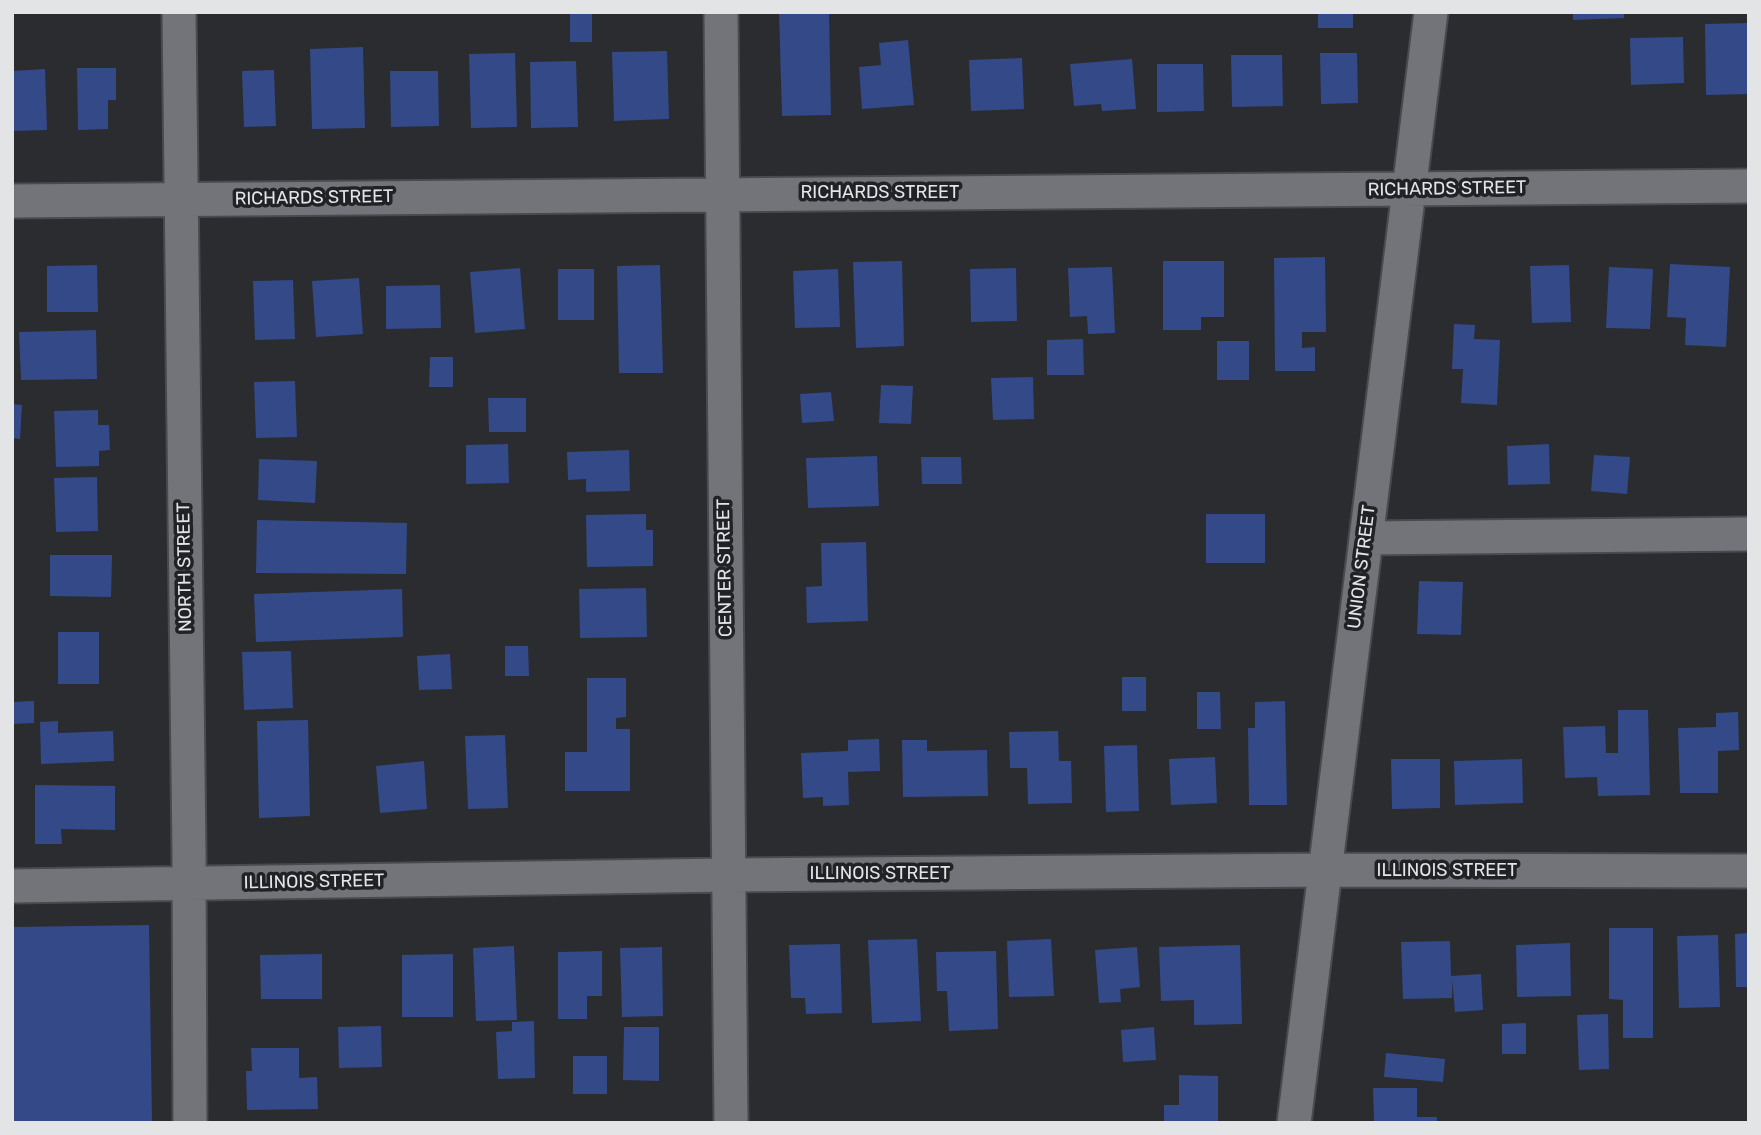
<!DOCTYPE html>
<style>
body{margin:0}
#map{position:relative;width:1761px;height:1135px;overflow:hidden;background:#2a2c30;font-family:Rubik,sans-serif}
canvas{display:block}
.frame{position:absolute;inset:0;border:14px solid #e3e4e6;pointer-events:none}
</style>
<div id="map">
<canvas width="1761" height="1135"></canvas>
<div class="frame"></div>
</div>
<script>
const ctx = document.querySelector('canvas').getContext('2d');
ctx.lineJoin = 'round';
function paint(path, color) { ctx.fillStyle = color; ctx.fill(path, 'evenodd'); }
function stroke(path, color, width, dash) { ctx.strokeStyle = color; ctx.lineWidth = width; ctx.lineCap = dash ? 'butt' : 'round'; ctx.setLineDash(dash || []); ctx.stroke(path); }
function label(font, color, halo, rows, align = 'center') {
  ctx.font = font + ' Rubik,sans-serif'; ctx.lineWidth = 7; ctx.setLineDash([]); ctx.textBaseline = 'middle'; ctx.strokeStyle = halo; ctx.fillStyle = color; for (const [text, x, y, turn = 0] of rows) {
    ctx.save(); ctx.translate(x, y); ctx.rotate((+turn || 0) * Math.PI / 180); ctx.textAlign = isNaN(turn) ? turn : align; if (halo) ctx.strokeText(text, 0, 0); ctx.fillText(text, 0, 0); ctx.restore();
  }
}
paint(new Path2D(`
 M 570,12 L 592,12 L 592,42 L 570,42 Z
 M 779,12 L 829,12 L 831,115 L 782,116 Z
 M 1318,12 L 1353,12 L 1353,28 L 1318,28 Z
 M 1573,12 L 1624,12 L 1624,18 L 1573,20 Z
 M 1748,23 L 1749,94 L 1706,95 L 1705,24 Z
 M 1683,37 L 1684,83 L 1631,85 L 1630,38 Z
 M 908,40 L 914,105 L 862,109 L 859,67 L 881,65 L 879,43 Z
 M 363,47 L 365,128 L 312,129 L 310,49 Z
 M 667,51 L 669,119 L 614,121 L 612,52 Z
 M 515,53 L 517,127 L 471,128 L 469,54 Z
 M 1320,53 L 1357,53 L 1358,103 L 1321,104 Z
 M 1231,55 L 1282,55 L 1283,106 L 1232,107 Z
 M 1022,58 L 1024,109 L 971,111 L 969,60 Z
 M 1132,59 L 1136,109 L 1102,111 L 1101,104 L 1074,106 L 1070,64 Z
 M 576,61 L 578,127 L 531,128 L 530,62 Z
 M 1157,64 L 1203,64 L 1204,111 L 1157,112 Z
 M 77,68 L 116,68 L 116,100 L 108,100 L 108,129 L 78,130 Z
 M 45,69 L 47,130 L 12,131 L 12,71 Z
 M 274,70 L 276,126 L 244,127 L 242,71 Z
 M 390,71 L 438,71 L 439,126 L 391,127 Z
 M 1325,257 L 1326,332 L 1302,332 L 1302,348 L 1315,347 L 1315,371 L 1275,371 L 1274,258 Z
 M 902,261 L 904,346 L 856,348 L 853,262 Z
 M 1163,261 L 1224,261 L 1224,317 L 1201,317 L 1201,330 L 1163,330 Z
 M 1670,264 L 1730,267 L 1726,347 L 1685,345 L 1686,318 L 1667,317 Z
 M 97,265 L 98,312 L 47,312 L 47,266 Z
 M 660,265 L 663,373 L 619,373 L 617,266 Z
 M 1569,265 L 1571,322 L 1532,323 L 1530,266 Z
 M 1112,267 L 1115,333 L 1088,334 L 1087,316 L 1070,317 L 1068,268 Z
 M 1609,267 L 1653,269 L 1650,329 L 1606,328 Z
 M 520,268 L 525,329 L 475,333 L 470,272 Z
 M 1016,268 L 1017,321 L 971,322 L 970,269 Z
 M 558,269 L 594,269 L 594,320 L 558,320 Z
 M 838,269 L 840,327 L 795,328 L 793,271 Z
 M 359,278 L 363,334 L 316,337 L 312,281 Z
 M 293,280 L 295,339 L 255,340 L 253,281 Z
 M 440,285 L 441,328 L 386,329 L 386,286 Z
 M 1454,324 L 1475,325 L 1474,339 L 1500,340 L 1497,405 L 1461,403 L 1463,369 L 1452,369 Z
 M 96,330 L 97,379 L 21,380 L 19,332 Z
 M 1083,339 L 1084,375 L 1047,375 L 1047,340 Z
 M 1217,341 L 1249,341 L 1249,380 L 1217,380 Z
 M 430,357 L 453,357 L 453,387 L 429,387 Z
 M 1033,377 L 1034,419 L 993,420 L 991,378 Z
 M 295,381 L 297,437 L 256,438 L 254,382 Z
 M 881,385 L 913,386 L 911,424 L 879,423 Z
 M 831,392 L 834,421 L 802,423 L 800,394 Z
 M 488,398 L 526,398 L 526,432 L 489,432 Z
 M 12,404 L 22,405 L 20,439 L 12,438 Z
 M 98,410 L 98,425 L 109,425 L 110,450 L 99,451 L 99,466 L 56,467 L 54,411 Z
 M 508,444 L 509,483 L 466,484 L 466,445 Z
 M 1549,444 L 1550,484 L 1508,485 L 1507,446 Z
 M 629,450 L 630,491 L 586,492 L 586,479 L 568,480 L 567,452 Z
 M 1594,455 L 1630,457 L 1627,494 L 1591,491 Z
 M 877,456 L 879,506 L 808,508 L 806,458 Z
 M 921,457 L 961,457 L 962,484 L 922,484 Z
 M 259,459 L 317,461 L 315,503 L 258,500 Z
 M 97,477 L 98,531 L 56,532 L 54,478 Z
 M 646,514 L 646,530 L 653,530 L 653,566 L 587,567 L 586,515 Z
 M 1206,514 L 1265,514 L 1265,563 L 1206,563 Z
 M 257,520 L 407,523 L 406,574 L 256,573 Z
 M 866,542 L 868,621 L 807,623 L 806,587 L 822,586 L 821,543 Z
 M 50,555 L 112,555 L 111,597 L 50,596 Z
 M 1419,581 L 1463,582 L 1461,635 L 1417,634 Z
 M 646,588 L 647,637 L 580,638 L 579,589 Z
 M 402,589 L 403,637 L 256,642 L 254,594 Z
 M 58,632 L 99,632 L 99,684 L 58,684 Z
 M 505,646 L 528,646 L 529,676 L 505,676 Z
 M 291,651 L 293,708 L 244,710 L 242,652 Z
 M 450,654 L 452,689 L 419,690 L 417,656 Z
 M 1122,677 L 1146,677 L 1146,711 L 1122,711 Z
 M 587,678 L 626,678 L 626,717 L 616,718 L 616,729 L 630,729 L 630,791 L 565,791 L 565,752 L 587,752 Z
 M 1197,692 L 1220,692 L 1221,729 L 1197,729 Z
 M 34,701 L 34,723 L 12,724 L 12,702 Z
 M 1285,701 L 1287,805 L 1249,805 L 1248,728 L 1255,728 L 1255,702 Z
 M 1618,710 L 1648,710 L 1650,795 L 1598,796 L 1597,777 L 1565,778 L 1563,727 L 1605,726 L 1606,753 L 1618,753 Z
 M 1738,712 L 1739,750 L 1718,751 L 1718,793 L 1680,793 L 1678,728 L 1716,727 L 1716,713 Z
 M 308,720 L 310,816 L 259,818 L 257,721 Z
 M 58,721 L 58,733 L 113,731 L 114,761 L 41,764 L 40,722 Z
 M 1058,731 L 1059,761 L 1071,761 L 1072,803 L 1028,804 L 1027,768 L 1010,768 L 1009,732 Z
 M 505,735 L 508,808 L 468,809 L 465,736 Z
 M 879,739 L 880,771 L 848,772 L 849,805 L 823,806 L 823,797 L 803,798 L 801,753 L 848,751 L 848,740 Z
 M 902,740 L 927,740 L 927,751 L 987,750 L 988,796 L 903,797 Z
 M 1137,745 L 1139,811 L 1106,812 L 1104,746 Z
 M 1215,757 L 1217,803 L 1171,805 L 1169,759 Z
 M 1391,759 L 1440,759 L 1440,808 L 1392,809 Z
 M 1522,759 L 1523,803 L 1455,805 L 1454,761 Z
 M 424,761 L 427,809 L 380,813 L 376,766 Z
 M 35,785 L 115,786 L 115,830 L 61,829 L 62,844 L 35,844 Z
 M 149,925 L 152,1123 L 12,1123 L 12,927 Z
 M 1609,928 L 1653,928 L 1653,1038 L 1623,1038 L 1623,1000 L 1609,999 Z
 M 1749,933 L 1749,987 L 1736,987 L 1735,934 Z
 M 1718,935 L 1720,1007 L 1679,1008 L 1677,936 Z
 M 917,939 L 921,1021 L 872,1023 L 868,940 Z
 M 1051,939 L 1054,996 L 1009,997 L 1007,941 Z
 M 1450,941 L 1451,976 L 1481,974 L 1483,1010 L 1455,1012 L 1452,979 L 1452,998 L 1403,999 L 1401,942 Z
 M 1570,943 L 1571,996 L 1517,997 L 1516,945 Z
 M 840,944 L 842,1013 L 806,1014 L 805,998 L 791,998 L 789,945 Z
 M 1240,945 L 1242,1024 L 1194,1025 L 1194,1000 L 1161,1001 L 1159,947 Z
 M 514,946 L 517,1020 L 476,1021 L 473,948 Z
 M 662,947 L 663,1016 L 622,1017 L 620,948 Z
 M 1137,947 L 1140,987 L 1120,989 L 1121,1002 L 1099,1003 L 1095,950 Z
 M 602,951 L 602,996 L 587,996 L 587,1019 L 558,1019 L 558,952 Z
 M 996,951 L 998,1029 L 949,1031 L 947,991 L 937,991 L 936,952 Z
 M 322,954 L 322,999 L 261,999 L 260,955 Z
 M 453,954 L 453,1017 L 402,1017 L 402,955 Z
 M 1608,1014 L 1609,1069 L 1579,1070 L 1577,1015 Z
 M 534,1021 L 535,1078 L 498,1079 L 496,1032 L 512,1031 L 512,1022 Z
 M 1526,1023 L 1526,1054 L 1502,1054 L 1502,1024 Z
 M 381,1026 L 382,1067 L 339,1068 L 338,1027 Z
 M 624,1027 L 659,1027 L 659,1081 L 623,1080 Z
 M 1154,1027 L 1156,1060 L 1123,1062 L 1121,1030 Z
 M 251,1048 L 299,1048 L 299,1078 L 317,1077 L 318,1109 L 247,1110 L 246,1071 L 252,1071 Z
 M 1386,1053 L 1445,1059 L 1443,1082 L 1384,1077 Z
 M 573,1056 L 607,1056 L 607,1094 L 573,1094 Z
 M 1179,1075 L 1218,1076 L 1218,1123 L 1164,1123 L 1164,1105 L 1179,1105 Z
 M 1373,1088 L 1417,1088 L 1417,1117 L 1437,1117 L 1437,1123 L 1374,1123 Z`), '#344987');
const minor = new Path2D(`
 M 179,12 L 189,854 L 190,1123
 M 721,12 L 731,1123
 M 12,201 L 1749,186
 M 1366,538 L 1749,534
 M 12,886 L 728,875 L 1324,870 L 1749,871
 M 1294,1123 L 1431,12`);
stroke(minor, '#494a4e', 37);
stroke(minor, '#727479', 33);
label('18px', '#e3e4e6', '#202226', [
 ["RICHARDS STREET",1447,189,-1],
 ["RICHARDS STREET",880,193],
 ["RICHARDS STREET",314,198,-1],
 ["NORTH STREET",185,567,-91],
 ["UNION STREET",1362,567,-83],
 ["CENTER STREET",725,568,-91],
 ["ILLINOIS STREET",1447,871],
 ["ILLINOIS STREET",880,874],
 ["ILLINOIS STREET",314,882,-1]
]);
</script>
